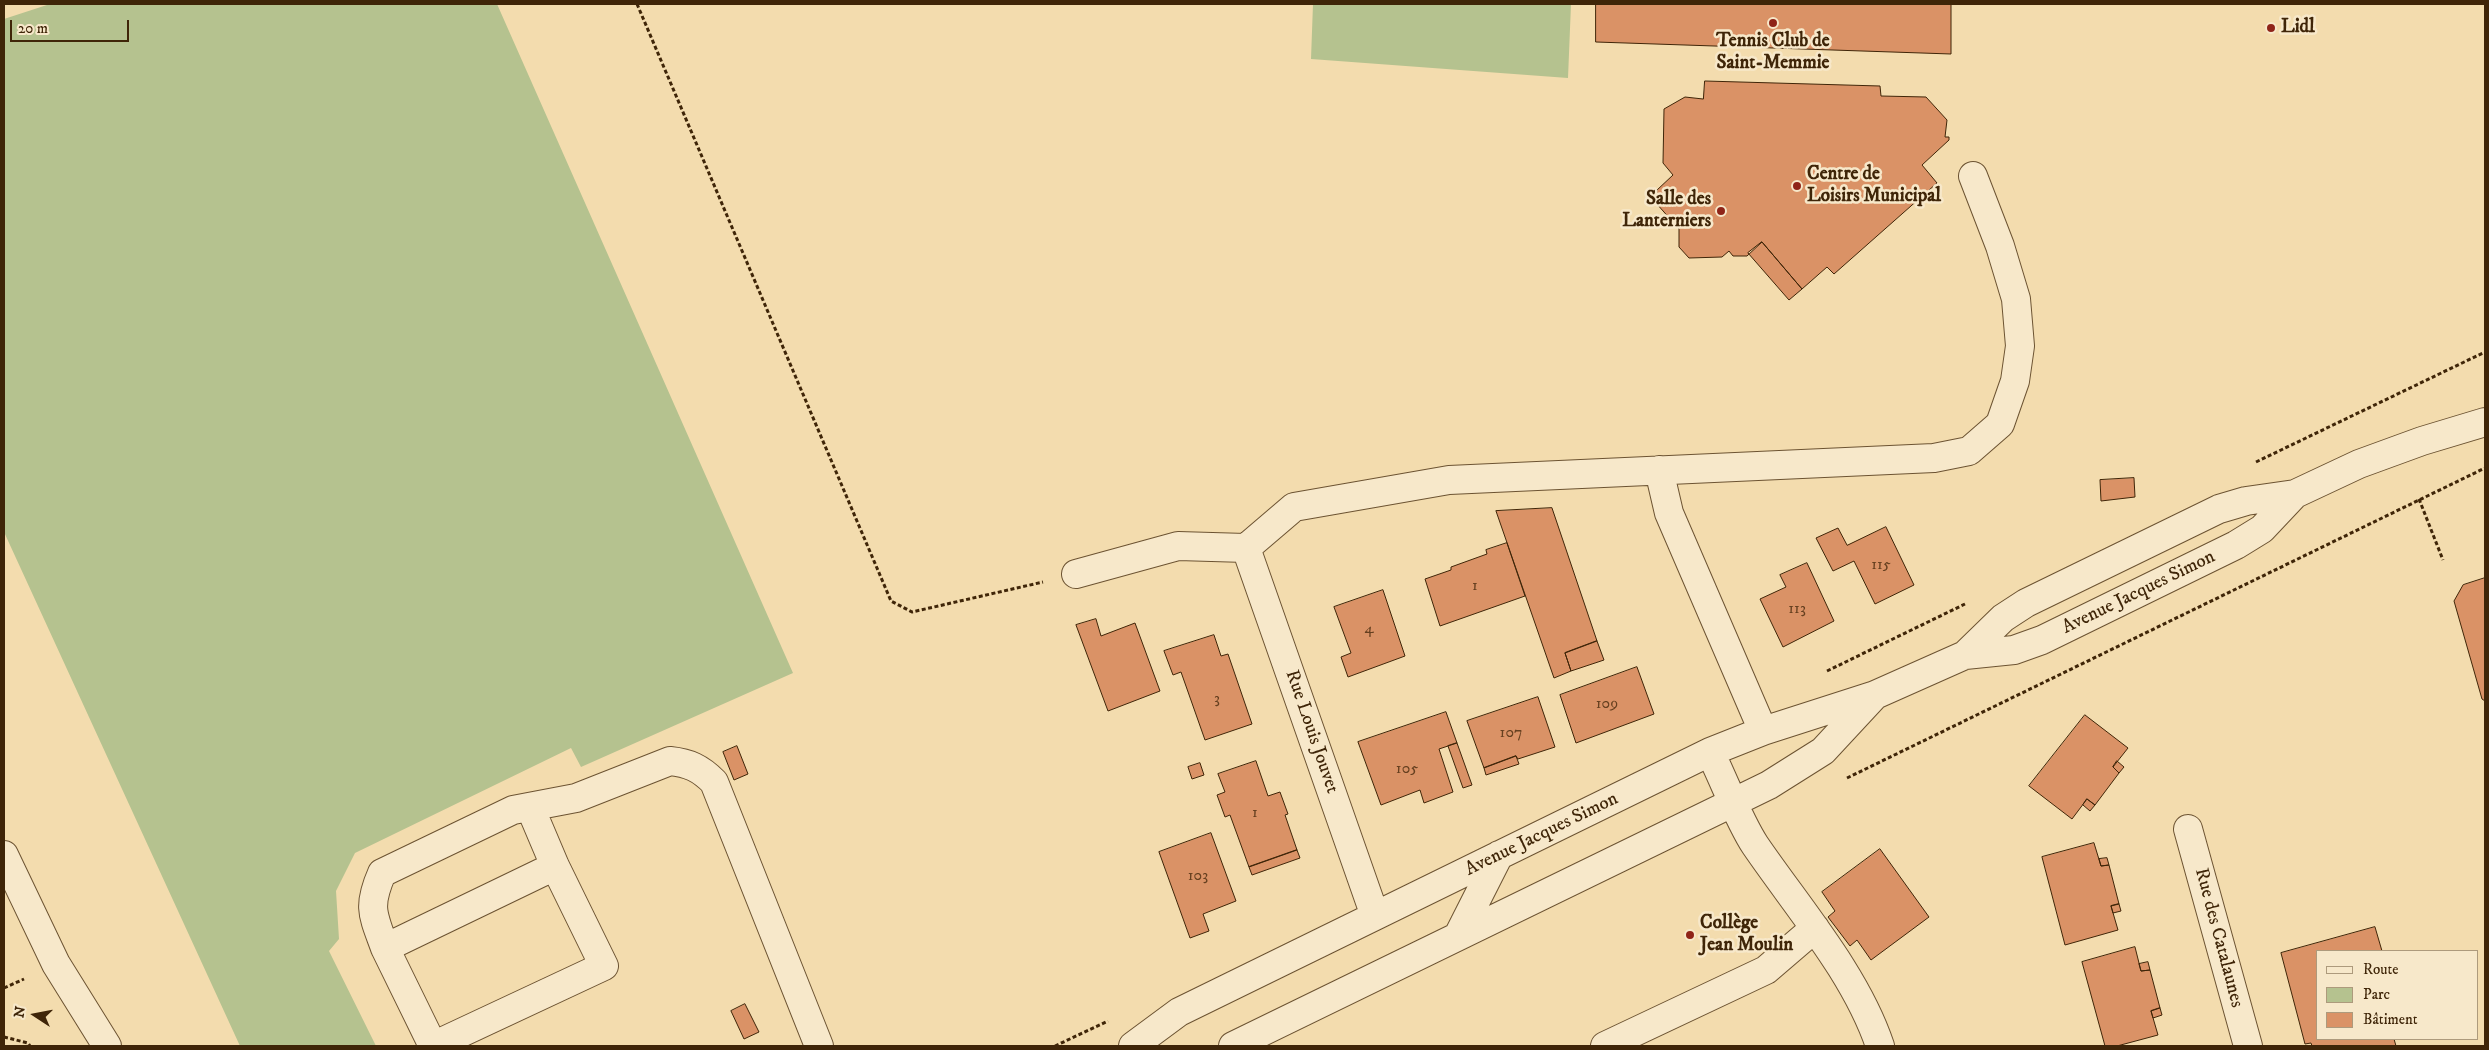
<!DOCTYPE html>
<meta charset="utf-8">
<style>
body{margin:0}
#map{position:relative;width:2489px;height:1050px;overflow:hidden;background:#f3dcae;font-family:"IM FELL DW Pica",serif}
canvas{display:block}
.frame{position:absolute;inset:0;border:5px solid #3f2508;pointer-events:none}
.legend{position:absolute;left:2316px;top:950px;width:162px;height:90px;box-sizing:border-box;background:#f7e8ca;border:1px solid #ad9a7c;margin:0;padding:6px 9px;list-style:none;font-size:15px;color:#3f2508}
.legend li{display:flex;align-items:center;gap:10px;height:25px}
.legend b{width:25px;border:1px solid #ad9a7c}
.north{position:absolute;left:10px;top:990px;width:50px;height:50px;-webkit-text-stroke:4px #f7e8ca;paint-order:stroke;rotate:281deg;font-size:14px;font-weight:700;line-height:20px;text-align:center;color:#3f2508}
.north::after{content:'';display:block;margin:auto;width:18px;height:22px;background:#3f2508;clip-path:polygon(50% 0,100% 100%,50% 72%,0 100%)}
.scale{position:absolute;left:10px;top:20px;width:119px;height:22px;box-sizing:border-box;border:2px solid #3f2508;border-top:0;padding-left:6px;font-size:15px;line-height:18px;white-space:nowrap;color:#3f2508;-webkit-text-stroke:4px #f7e8ca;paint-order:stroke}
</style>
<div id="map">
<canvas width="2489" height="1050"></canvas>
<div class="frame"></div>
<ul class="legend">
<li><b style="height:6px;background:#f7e8ca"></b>Route</li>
<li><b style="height:14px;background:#b5c28f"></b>Parc</li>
<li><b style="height:14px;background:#da9266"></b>Bâtiment</li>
</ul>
<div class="north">N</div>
<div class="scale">20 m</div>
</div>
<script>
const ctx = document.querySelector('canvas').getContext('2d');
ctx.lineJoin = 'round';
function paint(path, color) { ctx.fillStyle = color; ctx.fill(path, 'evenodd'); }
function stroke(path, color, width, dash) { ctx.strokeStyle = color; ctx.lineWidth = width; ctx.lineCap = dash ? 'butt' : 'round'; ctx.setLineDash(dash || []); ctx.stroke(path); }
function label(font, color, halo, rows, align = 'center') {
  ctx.font = font + ' "IM FELL DW Pica",serif'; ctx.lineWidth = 5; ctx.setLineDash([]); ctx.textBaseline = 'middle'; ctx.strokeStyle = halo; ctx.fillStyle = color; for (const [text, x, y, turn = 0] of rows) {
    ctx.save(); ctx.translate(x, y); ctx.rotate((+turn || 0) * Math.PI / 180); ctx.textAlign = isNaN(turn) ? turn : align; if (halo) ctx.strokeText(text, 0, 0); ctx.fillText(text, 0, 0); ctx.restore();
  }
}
paint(new Path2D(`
 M 50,4 L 497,4 L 793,673 L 581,767 L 571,748 L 355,853 L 336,891 L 339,939 L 329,951 L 376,1046 L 240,1046 L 4,532 L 4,19 Z
 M 1313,4 L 1571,4 L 1568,78 L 1311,59 Z`), '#b5c28f');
const building = new Path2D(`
 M 1596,4 L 1951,4 L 1951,54 L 1596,42 Z
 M 1705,81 L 1880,86 L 1881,96 L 1926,97 L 1947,120 L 1945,137 L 1949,137 L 1949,140 L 1922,165 L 1937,183 L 1834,274 L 1827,267 L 1802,289 L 1762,242 L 1747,256 L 1733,256 L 1729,251 L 1722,257 L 1689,258 L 1679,247 L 1679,229 L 1656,203 L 1657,190 L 1673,175 L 1663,163 L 1664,109 L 1685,97 L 1703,99 Z
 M 1762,242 L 1802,289 L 1789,300 L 1748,253 Z
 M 2134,478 L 2135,497 L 2101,501 L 2100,480 Z
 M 1552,508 L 1597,641 L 1565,653 L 1571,671 L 1554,678 L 1496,511 Z
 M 1886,527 L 1914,585 L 1875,604 L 1854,561 L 1833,571 L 1816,538 L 1838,528 L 1847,545 Z
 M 1507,543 L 1525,596 L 1440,626 L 1425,579 L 1451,570 L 1451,567 L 1487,554 L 1486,550 Z
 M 1807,563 L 1834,621 L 1783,647 L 1760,599 L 1786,587 L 1780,575 Z
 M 2485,578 L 2485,701 L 2482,699 L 2454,601 L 2463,585 Z
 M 1383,590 L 1405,656 L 1348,677 L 1341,657 L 1351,653 L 1334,607 Z
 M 1096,619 L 1101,636 L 1135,623 L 1160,691 L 1108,711 L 1076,625 Z
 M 1214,635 L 1221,656 L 1228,654 L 1252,724 L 1205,740 L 1181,672 L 1173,675 L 1164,651 Z
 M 1597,641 L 1604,660 L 1571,671 L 1565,653 Z
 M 1637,667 L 1654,714 L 1576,743 L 1560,695 Z
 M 1538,697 L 1555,747 L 1518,759 L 1516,756 L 1484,768 L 1467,721 Z
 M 1446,712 L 1457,743 L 1439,749 L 1453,792 L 1424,803 L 1420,790 L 1381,805 L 1358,742 Z
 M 2085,715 L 2128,748 L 2113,767 L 2119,773 L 2095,805 L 2087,799 L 2072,819 L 2029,786 Z
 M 1457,743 L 1472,785 L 1463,788 L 1448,746 Z
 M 737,746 L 748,774 L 734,780 L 723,752 Z
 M 1516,756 L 1519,764 L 1486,775 L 1484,768 Z
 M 1256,761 L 1268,796 L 1280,792 L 1288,814 L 1285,815 L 1297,850 L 1249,867 L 1230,815 L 1225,817 L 1217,795 L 1225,792 L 1218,774 Z
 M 2117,761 L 2124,767 L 2119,773 L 2113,767 Z
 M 1200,763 L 1204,775 L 1192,779 L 1188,767 Z
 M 2087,799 L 2095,805 L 2090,811 L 2083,805 Z
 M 1211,833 L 1236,901 L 1203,914 L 1209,931 L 1190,938 L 1159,852 Z
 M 2094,843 L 2101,866 L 2109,865 L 2119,904 L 2111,906 L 2118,930 L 2065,945 L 2042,857 Z
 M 1880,849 L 1929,917 L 1871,960 L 1857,940 L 1850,946 L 1828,917 L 1835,911 L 1822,892 Z
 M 1297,850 L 1300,858 L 1252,875 L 1249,867 Z
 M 2107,858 L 2109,865 L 2101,866 L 2099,859 Z
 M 2119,904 L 2121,911 L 2113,913 L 2111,906 Z
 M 2375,927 L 2382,951 L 2318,951 L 2318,1039 L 2394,1039 L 2396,1046 L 2312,1046 L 2311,1043 L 2305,1044 L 2281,953 Z
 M 2135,947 L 2141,971 L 2150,970 L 2160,1008 L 2151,1011 L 2158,1035 L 2117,1046 L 2105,1046 L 2082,962 Z
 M 2148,962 L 2150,970 L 2141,971 L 2139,964 Z
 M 745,1004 L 759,1032 L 744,1039 L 731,1011 Z
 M 2160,1008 L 2162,1015 L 2153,1018 L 2151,1011 Z`);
paint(building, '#da9266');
stroke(building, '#3f2508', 1);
const minor = new Path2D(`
 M 1659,470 L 1669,513 L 1763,731
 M 1246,548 L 1294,507 L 1449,480 L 1934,458 L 1969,451 L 2000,424 L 2015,381 L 2020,346 L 2016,299 L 2000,246 L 1973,176
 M 1246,548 L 1375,916
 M 1076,574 L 1178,546 L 1246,548
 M 1965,655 L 2003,618 L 2026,603 L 2219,509 L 2246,501 L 2295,494 L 2359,464 L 2422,441 L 2485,422
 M 1710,752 C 1724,780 1739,821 1755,845 C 1798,908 1856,974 1880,1046
 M 530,807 L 555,866 L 604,966 L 433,1046 L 385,948 L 555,866
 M 2188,829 L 2248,1046
 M 4,855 L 56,964 L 107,1046
 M 1458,936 L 1499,855
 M 385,948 C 373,915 367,907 382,873 L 513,810 L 576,798 L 670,761 C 689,763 700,768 714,782 L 819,1046
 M 1133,1046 L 1179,1012 L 1710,752 L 1763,731 L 1875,695 L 1965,655 L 2014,650 L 2042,640 L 2236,545 L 2262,529 L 2295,494
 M 1233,1046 L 1769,785 L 1823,751 L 1875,695
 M 1605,1046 L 1766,970 L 1815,928`);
stroke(minor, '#6c5332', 30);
stroke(new Path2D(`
 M 637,4 L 891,601 L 912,612 L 1043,582
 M 2256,462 L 2485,352
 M 2419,499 L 2443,560
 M 1827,671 L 1965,604
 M 1847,778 L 2485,468
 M 4,988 L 24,979
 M 4,1037 L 28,1043 L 30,1046
 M 1055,1046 L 1108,1021`), '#3f2508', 3, [4, 2.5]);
stroke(minor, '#f7e8ca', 28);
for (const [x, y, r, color] of [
 [1773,23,5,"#8f2418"],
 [2271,28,5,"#8f2418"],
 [1797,186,5,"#8f2418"],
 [1721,211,5,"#8f2418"],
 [1690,935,5,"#8f2418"]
]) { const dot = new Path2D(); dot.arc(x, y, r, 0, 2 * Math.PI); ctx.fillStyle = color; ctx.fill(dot); stroke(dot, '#f7e8ca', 2); }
label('16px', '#664020', null, [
 ["115",1881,566],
 ["1",1475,587],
 ["113",1797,610],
 ["4",1369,630],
 ["3",1217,700],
 ["109",1607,705],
 ["107",1511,734],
 ["105",1407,770],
 ["1",1255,814],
 ["103",1198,877]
]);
label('bold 19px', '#3f2508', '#f7e8ca', [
 ["Lidl",2281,28],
 ["Tennis Club de",1773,42,"center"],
 ["Saint-Memmie",1773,64,"center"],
 ["Centre de",1807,175],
 ["Loisirs Municipal",1807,197],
 ["Salle des",1711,200,"right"],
 ["Lanterniers",1711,222,"right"],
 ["Collège",1700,924],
 ["Jean Moulin",1700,946]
], 'left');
label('19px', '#3f2508', '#f7e8ca', [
 ["Avenue Jacques Simon",2139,593,-26],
 ["Rue Louis Jouvet",1311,732,71],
 ["Avenue Jacques Simon",1542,835,-26],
 ["Rue des Catalaunes",2218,938,75]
]);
</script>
